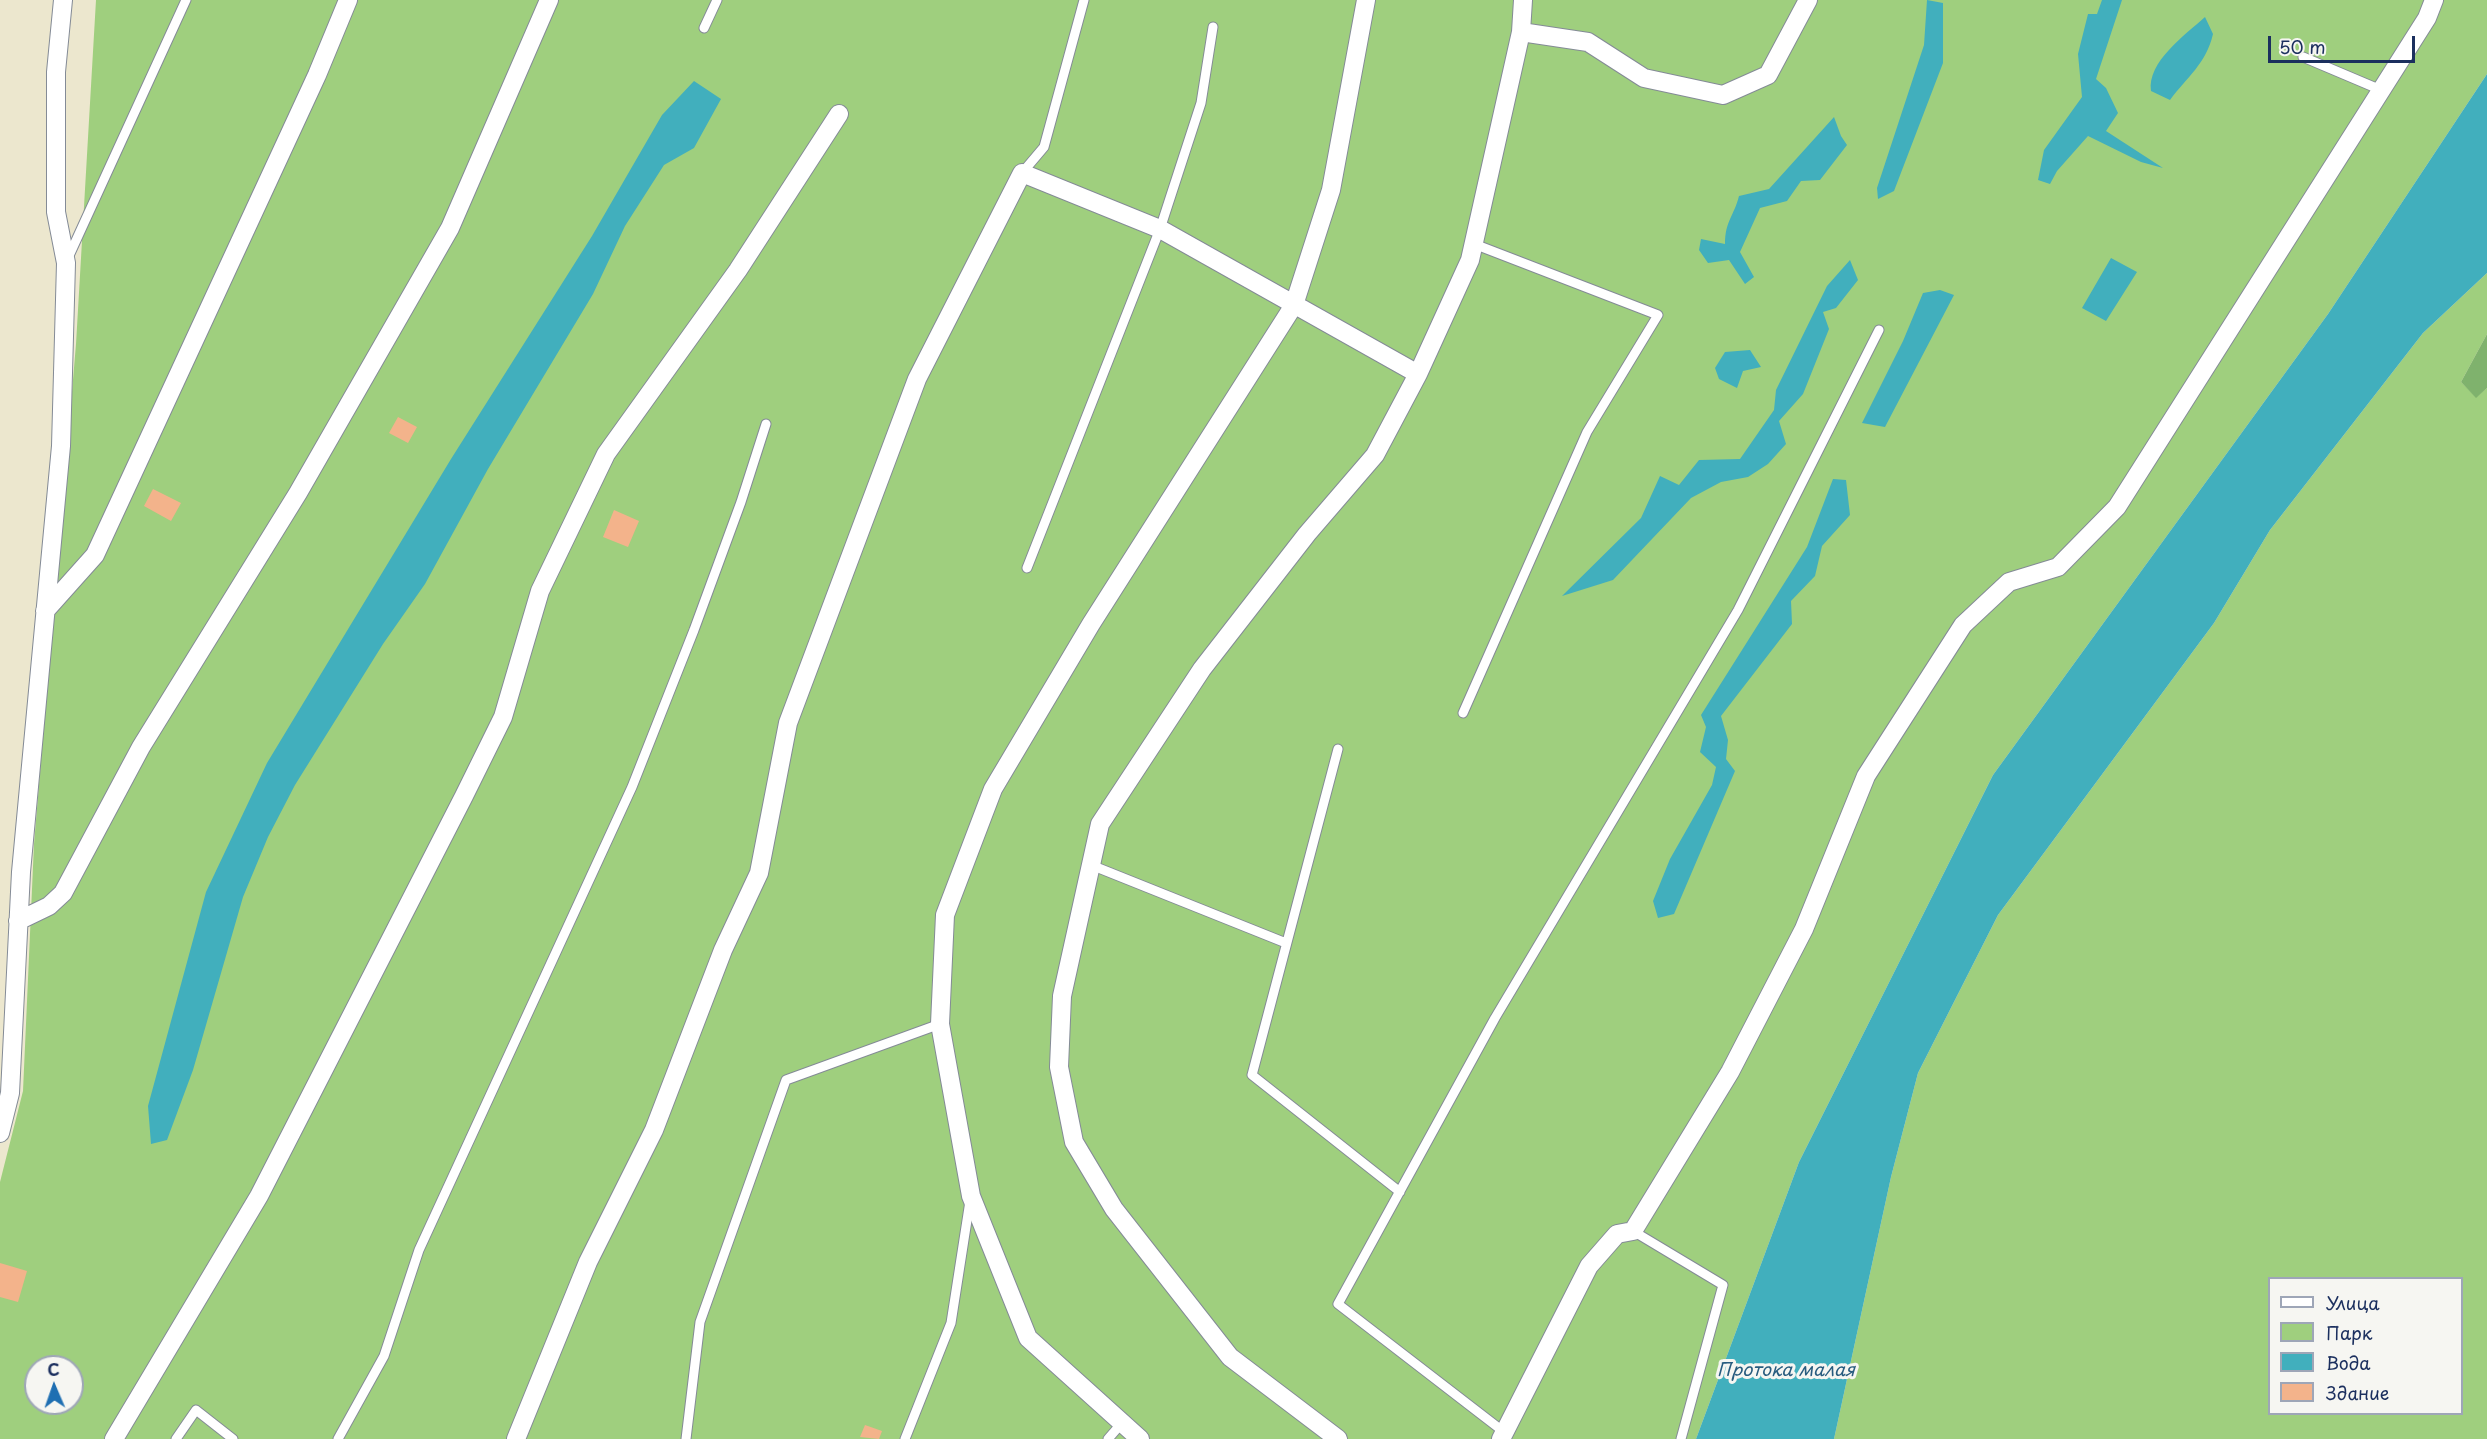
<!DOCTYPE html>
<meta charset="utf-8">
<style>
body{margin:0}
#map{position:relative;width:2487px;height:1439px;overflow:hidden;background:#ece7ce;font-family:"Playpen Sans",sans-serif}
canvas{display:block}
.legend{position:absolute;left:2268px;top:1277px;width:195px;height:138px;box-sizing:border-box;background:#f6f6f2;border:2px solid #9ea6b7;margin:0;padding:8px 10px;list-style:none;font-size:18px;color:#1b2f5e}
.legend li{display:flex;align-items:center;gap:12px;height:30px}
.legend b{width:30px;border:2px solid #9ea6b7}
.north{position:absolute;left:24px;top:1355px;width:60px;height:60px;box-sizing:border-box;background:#f6f6f2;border:2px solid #9ea6b7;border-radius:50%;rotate:358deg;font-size:16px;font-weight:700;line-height:24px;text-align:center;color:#1b2f5e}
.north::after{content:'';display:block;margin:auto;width:21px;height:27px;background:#1f6fb2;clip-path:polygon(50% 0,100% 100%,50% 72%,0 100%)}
.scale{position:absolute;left:2268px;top:36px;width:147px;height:27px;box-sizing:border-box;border:3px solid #1b2f5e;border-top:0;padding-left:8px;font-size:18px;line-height:21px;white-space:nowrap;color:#1b2f5e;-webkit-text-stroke:4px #f6f6f2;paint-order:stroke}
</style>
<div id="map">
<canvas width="2487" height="1439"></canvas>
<ul class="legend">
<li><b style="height:8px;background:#fff"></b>Улица</li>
<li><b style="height:16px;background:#9fcf7e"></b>Парк</li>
<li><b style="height:16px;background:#41afbd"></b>Вода</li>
<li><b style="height:16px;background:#f3b38b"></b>Здание</li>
</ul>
<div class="north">С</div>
<div class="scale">50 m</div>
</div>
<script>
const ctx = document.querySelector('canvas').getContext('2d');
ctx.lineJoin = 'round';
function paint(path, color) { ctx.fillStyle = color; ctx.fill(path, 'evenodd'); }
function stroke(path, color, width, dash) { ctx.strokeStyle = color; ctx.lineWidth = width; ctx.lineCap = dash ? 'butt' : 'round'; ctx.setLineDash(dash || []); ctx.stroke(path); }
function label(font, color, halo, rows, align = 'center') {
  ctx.font = font + ' "Playpen Sans",sans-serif'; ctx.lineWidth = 6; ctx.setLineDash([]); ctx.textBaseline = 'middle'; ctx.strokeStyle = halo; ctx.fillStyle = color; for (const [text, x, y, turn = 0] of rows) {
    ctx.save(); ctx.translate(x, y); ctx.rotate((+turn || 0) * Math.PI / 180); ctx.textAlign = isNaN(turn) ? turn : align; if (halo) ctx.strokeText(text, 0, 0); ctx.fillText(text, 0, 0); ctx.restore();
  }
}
paint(new Path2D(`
 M 96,0 L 2487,0 L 2487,74 L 2328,314 L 1993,775 L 1799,1162 L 1696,1439 L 0,1439 L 0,1182 L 23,1091 L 34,844 L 76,344 ZM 36,1367 L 72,1367 L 72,1403 L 36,1403 Z
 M 2487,273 L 2487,334 L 2461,382 L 2476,397 L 2487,388 L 2487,1439 L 1834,1439 L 1891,1177 L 1918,1073 L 1998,915 L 2214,623 L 2270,530 L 2423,333 ZM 2270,1278 L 2462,1278 L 2462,1414 L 2270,1414 Z`), '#9fcf7e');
paint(new Path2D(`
 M 2487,334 L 2487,388 L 2476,398 L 2461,382 Z`), '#7fb26d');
paint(new Path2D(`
 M 1927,0 L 1943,3 L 1943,63 L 1894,191 L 1878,199 L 1877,188 L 1924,45 Z
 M 2102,0 L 2122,0 L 2096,79 L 2106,88 L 2118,113 L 2106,131 L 2163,168 L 2141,162 L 2088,136 L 2057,171 L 2050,184 L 2038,180 L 2044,150 L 2082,97 L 2078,54 L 2088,14 L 2097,14 Z
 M 2205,17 L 2213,34 C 2206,64 2187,77 2170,100 L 2151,91 C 2147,62 2185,35 2205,17 Z
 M 2487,74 L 2487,273 L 2423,333 L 2270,530 L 2214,623 L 1998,915 L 1918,1073 L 1891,1177 L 1834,1439 L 1696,1439 L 1799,1162 L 1993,775 L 2328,314 Z
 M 694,81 L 721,99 L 694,148 L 664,165 L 625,226 L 593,294 L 488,469 L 425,584 L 383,644 L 295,785 L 268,837 L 243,897 L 193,1070 L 167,1140 L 151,1144 L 148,1106 L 206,892 L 267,763 L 451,459 L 592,236 L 662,115 Z
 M 1834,117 L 1841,136 L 1847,145 L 1820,180 L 1801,181 L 1787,201 L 1760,208 L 1740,252 L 1754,277 L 1745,284 L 1729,260 L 1708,263 L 1699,250 L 1701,239 L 1725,244 C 1725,221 1734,216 1739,196 L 1769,189 Z
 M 2111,258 L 2137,272 L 2106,321 L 2082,308 Z
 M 1850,260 L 1858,280 L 1836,308 L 1823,312 L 1829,329 L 1803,394 L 1779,421 L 1786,444 L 1768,464 L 1748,477 L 1721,482 L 1691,498 L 1613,580 L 1562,596 L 1641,518 L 1660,476 L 1679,485 L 1699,460 L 1740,459 L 1774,410 L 1776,390 L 1827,286 Z
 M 1940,290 L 1954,295 L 1885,427 L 1862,423 L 1903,341 L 1923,293 Z
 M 1750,350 L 1761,367 L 1743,371 L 1737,388 L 1719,379 L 1715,368 L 1725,352 Z
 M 1833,479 L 1846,480 L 1850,515 L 1822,546 L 1815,576 L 1791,601 L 1792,624 L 1721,716 L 1728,740 L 1726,759 L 1735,771 L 1674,914 L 1658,918 L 1653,901 L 1670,859 L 1712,785 L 1716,767 L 1700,752 L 1706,727 L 1701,715 L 1807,547 Z`), '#41afbd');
paint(new Path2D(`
 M 398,417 L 417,427 L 408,443 L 389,433 Z
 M 153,489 L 181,503 L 171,521 L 144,506 Z
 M 614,510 L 639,521 L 628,547 L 603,537 Z
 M 0,1263 L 27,1271 L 18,1302 L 0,1297 Z
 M 865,1425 L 882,1431 L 879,1439 L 860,1437 Z`), '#f3b38b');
const lane = new Path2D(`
 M 704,28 L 717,0
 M 2303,57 L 2381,90
 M 1022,173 L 1044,147 L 1084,0
 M 68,258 L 186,0
 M 1027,568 L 1160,229 L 1201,103 L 1213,27
 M 1463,713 L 1587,432 L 1658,315 L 1474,244
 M 1338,749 L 1252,1075 L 1400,1192
 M 1091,865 L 1286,943
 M 1633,1231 L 1723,1285 L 1681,1439
 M 1504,1432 L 1338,1304 L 1495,1018 L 1738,610 L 1879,330
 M 176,1439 L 196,1410 L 233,1439
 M 338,1439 L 384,1356 L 419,1250 L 632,787 L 694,630 L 741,502 L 766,424
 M 686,1439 L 700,1322 L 786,1080 L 940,1024
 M 905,1439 L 951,1323 L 970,1201
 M 1108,1439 L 1121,1424`);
const street = new Path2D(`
 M 1521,32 L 1588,42 L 1644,78 L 1723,95 L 1768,75 L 1808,0
 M 45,611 L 95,555 L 317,75 L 348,0
 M 18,921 L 49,906 L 63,893 L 141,747 L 298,493 L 450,228 L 549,0
 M 0,1133 L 10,1093 L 21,872 L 61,446 L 66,263 L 56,212 L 56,72 L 63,0
 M 114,1439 L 259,1196 L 464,796 L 503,717 L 540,591 L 606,454 L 738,270 L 839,114
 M 516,1439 L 588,1262 L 654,1130 L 723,950 L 759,873 L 788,723 L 917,379 L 1022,173 L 1160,229 L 1418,374
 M 1140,1439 L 1028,1338 L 971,1196 L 940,1024 L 945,915 L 993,789 L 1091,624 L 1294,305 L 1331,190 L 1366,0
 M 1338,1439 L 1230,1357 L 1114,1209 L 1074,1142 L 1059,1067 L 1062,996 L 1100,824 L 1202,669 L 1307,534 L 1375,455 L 1418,374 L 1470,260 L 1521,32 L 1523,0
 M 1501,1439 L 1589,1266 L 1617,1234 L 1633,1231 L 1730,1072 L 1804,929 L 1866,776 L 1963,625 L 2009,582 L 2058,567 L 2117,507 L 2427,18 L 2434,0`);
stroke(lane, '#848b96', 11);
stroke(street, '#848b96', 20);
stroke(lane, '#fff', 9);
stroke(street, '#fff', 18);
label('italic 18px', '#285c7f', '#f6f6f2', [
 ["Протока малая",1786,1371]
]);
</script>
